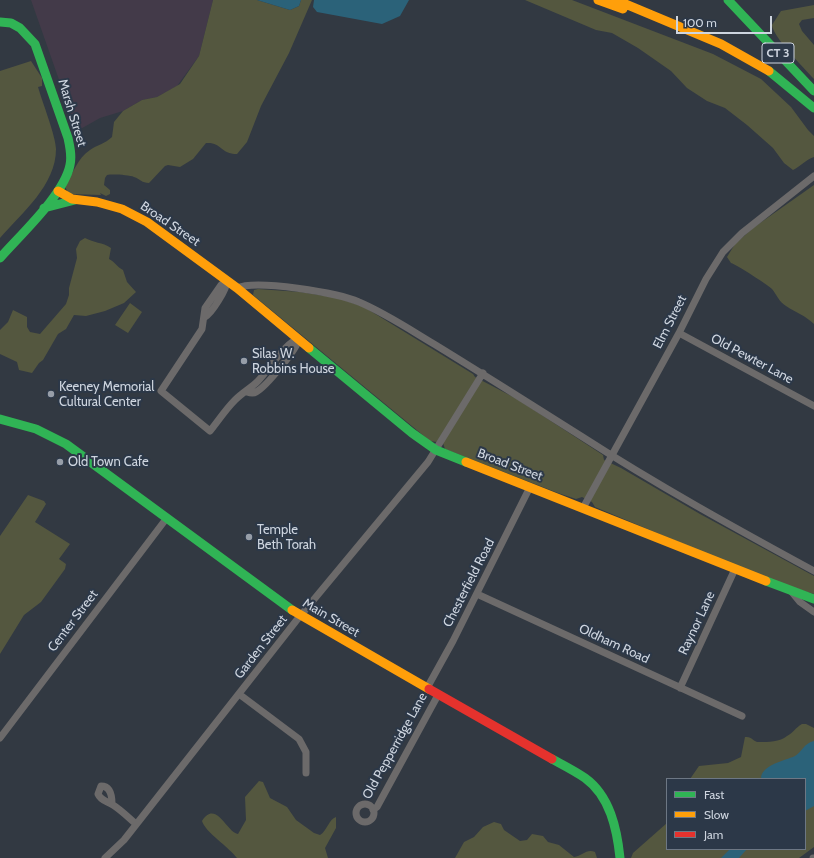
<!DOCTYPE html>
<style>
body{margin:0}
#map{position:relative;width:814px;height:858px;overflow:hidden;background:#323942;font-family:Cabin,sans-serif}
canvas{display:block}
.legend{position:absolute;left:666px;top:778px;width:140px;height:72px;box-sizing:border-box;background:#2c3848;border:1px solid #6d7784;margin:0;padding:5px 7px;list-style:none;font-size:12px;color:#ced5df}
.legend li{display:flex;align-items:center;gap:8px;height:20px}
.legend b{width:20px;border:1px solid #6d7784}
.scale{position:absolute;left:676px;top:16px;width:96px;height:18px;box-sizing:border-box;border:2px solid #ced5df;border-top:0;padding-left:5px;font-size:12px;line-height:14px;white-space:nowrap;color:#ced5df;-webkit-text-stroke:3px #2c3848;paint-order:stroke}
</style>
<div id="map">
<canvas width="814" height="858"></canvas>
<ul class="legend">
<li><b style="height:5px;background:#30b455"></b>Fast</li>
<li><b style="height:5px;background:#ff9f0a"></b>Slow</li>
<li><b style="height:5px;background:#e5322d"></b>Jam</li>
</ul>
<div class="scale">100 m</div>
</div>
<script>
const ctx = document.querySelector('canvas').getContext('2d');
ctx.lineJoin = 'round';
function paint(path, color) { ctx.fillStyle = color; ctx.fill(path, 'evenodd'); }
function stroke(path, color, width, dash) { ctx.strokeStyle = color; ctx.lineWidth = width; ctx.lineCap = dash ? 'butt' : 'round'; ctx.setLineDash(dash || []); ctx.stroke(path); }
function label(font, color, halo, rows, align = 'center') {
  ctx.font = font + ' Cabin,sans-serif'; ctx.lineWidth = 4; ctx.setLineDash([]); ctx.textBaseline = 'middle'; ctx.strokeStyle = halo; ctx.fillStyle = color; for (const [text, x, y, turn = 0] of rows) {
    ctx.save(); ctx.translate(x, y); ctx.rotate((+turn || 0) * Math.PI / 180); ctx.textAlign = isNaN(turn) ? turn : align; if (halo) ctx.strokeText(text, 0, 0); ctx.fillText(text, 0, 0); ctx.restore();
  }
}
paint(new Path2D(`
 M 31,0 L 213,0 L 199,56 L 177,86 L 157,97 L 142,100 L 123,111 L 100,118 L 77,131 Z`), '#433a49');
paint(new Path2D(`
 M 213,0 L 257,0 L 290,10 L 299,6 L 301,0 L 312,0 L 289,53 L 261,106 L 247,142 L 237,154 C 220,154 222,142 206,143 L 193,159 L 180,167 L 168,165 L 165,166 L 149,183 C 142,183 140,179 134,177 C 129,175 113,174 107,175 L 105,178 L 104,185 L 110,190 L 110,194 L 106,196 L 100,193 L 101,195 L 69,194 L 65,187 C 73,173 77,159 90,150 C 97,145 105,144 112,137 L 114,122 L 123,111 L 142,100 L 157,97 L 180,84 L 199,56 Z
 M 525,0 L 572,0 L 713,54 L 761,79 L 791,107 L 808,130 L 814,136 L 814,157 C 805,160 801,166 793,170 L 784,163 L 773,148 L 747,125 L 725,108 L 707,101 L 687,88 L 671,71 L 638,48 L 612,33 L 596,30 Z
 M 814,5 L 814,18 L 802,20 L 799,24 L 802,31 L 814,45 L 814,79 C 804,68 773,37 772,25 L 781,11 Z
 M 31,61 L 42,78 L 42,86 L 38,87 C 42,101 56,137 56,149 C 56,185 22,213 0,238 L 0,71 Z
 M 814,185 L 814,324 C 806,316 795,312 786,306 C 779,302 777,295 772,289 C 768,285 737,265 731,263 L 727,257 L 735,244 L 753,228 Z
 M 85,238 C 94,243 102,242 111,248 L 109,259 C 115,262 117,267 123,270 L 127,282 L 136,292 L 124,303 L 105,311 L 86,316 L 74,315 L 66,329 L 58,334 L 43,360 L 39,363 L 32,373 L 19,370 L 17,362 L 0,354 L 0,330 L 8,322 L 13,310 L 27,317 L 27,327 L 30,332 L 40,334 L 66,304 L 69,295 L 69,288 L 77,258 L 76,249 L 80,241 Z
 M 258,289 L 300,292 L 338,298 L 364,307 L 473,374 L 475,377 L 517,399 L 603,455 L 604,460 L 621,468 L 700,514 L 814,576 L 814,594 L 772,581 L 595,507 L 592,502 L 582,497 L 576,499 L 558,493 L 445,449 L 443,443 L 430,441 L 253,295 L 254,290 Z
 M 130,303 L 142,312 L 128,333 L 115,325 Z
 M 28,495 L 44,501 L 46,504 L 35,522 L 70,544 L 59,559 L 66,564 L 65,569 L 41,602 L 24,615 L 0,654 L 0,536 Z
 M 802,724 L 806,724 L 814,728 L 814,847 L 799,858 L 631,858 L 633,853 L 667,823 L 667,849 L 805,849 L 805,779 L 690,779 L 699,766 L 728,763 L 741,757 L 745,737 C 752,736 753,742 759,742 C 768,742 780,742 787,736 C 793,733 795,728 802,724 Z
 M 259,781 L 263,782 L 270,798 L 287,807 L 296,820 L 314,833 L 320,835 C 327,831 329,819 336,817 L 336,828 L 325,848 L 328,858 L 237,858 C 229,847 205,832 202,821 C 216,799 227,833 238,834 L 246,820 L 245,797 Z
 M 494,822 L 501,824 L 504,830 L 520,841 L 527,840 L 532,834 L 543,836 L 548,842 L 559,845 L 574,857 C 582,856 587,848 595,852 L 597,858 L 455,858 L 464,842 L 474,837 L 483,827 Z`), '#54573f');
paint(new Path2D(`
 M 257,0 L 301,0 L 299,6 L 290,10 Z
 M 314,0 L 409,0 L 400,16 L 382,24 L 317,12 L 313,7 Z
 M 814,741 L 814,806 L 805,811 L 805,779 L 762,779 L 761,777 C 764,764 784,761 795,756 C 802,752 804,743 814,741 Z
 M 730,849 L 747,849 L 739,858 L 721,858 Z`), '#2b6279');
stroke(new Path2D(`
 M 227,281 L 221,285 L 205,308 L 202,329 L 161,391 L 210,431 C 218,421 226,409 235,400 C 243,392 251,388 258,381 C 269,370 285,342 299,339
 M 237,288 C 256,279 339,293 359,302 C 385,313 409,329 434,344 C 483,374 532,405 581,436 C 657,485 735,528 814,571
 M 205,317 C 212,313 227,289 227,281
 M 679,333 L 814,406
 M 247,392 C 250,393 253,394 256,392 C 266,387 297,349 299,339
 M 583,508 L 679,333 L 706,279 L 723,252 L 742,233 L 814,176
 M 791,591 L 800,602 L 814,612
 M 477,594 L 742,716
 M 427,688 L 453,641 L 530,487
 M 680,688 L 735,569
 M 239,694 L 299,739 L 306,752 L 306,773
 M 0,738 L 166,519
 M 112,804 C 112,795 110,786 101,786 L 98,794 C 101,801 107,801 113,805 C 121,810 129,818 136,824
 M356 813a9 9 0 1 1 18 0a9 9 0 1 1-18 0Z
 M 373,810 L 377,807 L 438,695
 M 105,858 L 124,840 L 296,621 L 428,462 L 483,373
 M 813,858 L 814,858`), '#6c6a6a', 7);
stroke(new Path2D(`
 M 728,0 L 814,91
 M 0,22 L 11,23 L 20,28 L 35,44 L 68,138 C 70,147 72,156 70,165 C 64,195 20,235 0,258
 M 769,71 L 814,108
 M 44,208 L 75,200
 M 309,348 L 412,433 L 436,450 L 466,462
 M 0,419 L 36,429 L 66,444 L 292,610
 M 766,581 L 814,599
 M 552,759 C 563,765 575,771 585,778 C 610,796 617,829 620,858`), '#30b455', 9);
stroke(new Path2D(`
 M 598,0 L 623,9
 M 616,0 L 721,44 L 769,71
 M 58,191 L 72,199 L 97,202 L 122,209 L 147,222 L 237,288 L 309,348
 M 466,462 L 766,581
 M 292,610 L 429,689`), '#ff9f0a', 9);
stroke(new Path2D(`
 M 429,689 L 552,759`), '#e5322d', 9);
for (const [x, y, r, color] of [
 [244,361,4,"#979ea8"],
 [51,394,4,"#979ea8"],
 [60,462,4,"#979ea8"],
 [249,537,4,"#979ea8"]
]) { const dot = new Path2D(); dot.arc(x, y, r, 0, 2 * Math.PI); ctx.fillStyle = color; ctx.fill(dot); stroke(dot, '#2c3848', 1.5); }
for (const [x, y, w] of [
 [778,53,32]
]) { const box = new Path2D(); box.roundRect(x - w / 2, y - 10, w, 20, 3); ctx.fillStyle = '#2c3848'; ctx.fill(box); stroke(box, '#ced5df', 1); }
label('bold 12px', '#ced5df', null, [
 ["CT 3",778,53]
]);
label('13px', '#ced5df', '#2c3848', [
 ["Marsh Street",72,113,73],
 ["Broad Street",170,224,34],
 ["Elm Street",670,322,-63],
 ["Old Pewter Lane",752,359,28],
 ["Broad Street",510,465,21],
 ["Chesterfield Road",469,583,-63],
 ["Main Street",331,618,30],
 ["Center Street",73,621,-53],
 ["Raynor Lane",697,623,-65],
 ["Oldham Road",614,644,25],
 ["Garden Street",261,647,-52],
 ["Old Pepperridge Lane",395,746,-61]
]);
label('13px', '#ced5df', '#2c3848', [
 ["Silas W.",252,354],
 ["Robbins House",252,369],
 ["Keeney Memorial",59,387],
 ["Cultural Center",59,402],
 ["Old Town Cafe",68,462],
 ["Temple",257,530],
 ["Beth Torah",257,545]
], 'left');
</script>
